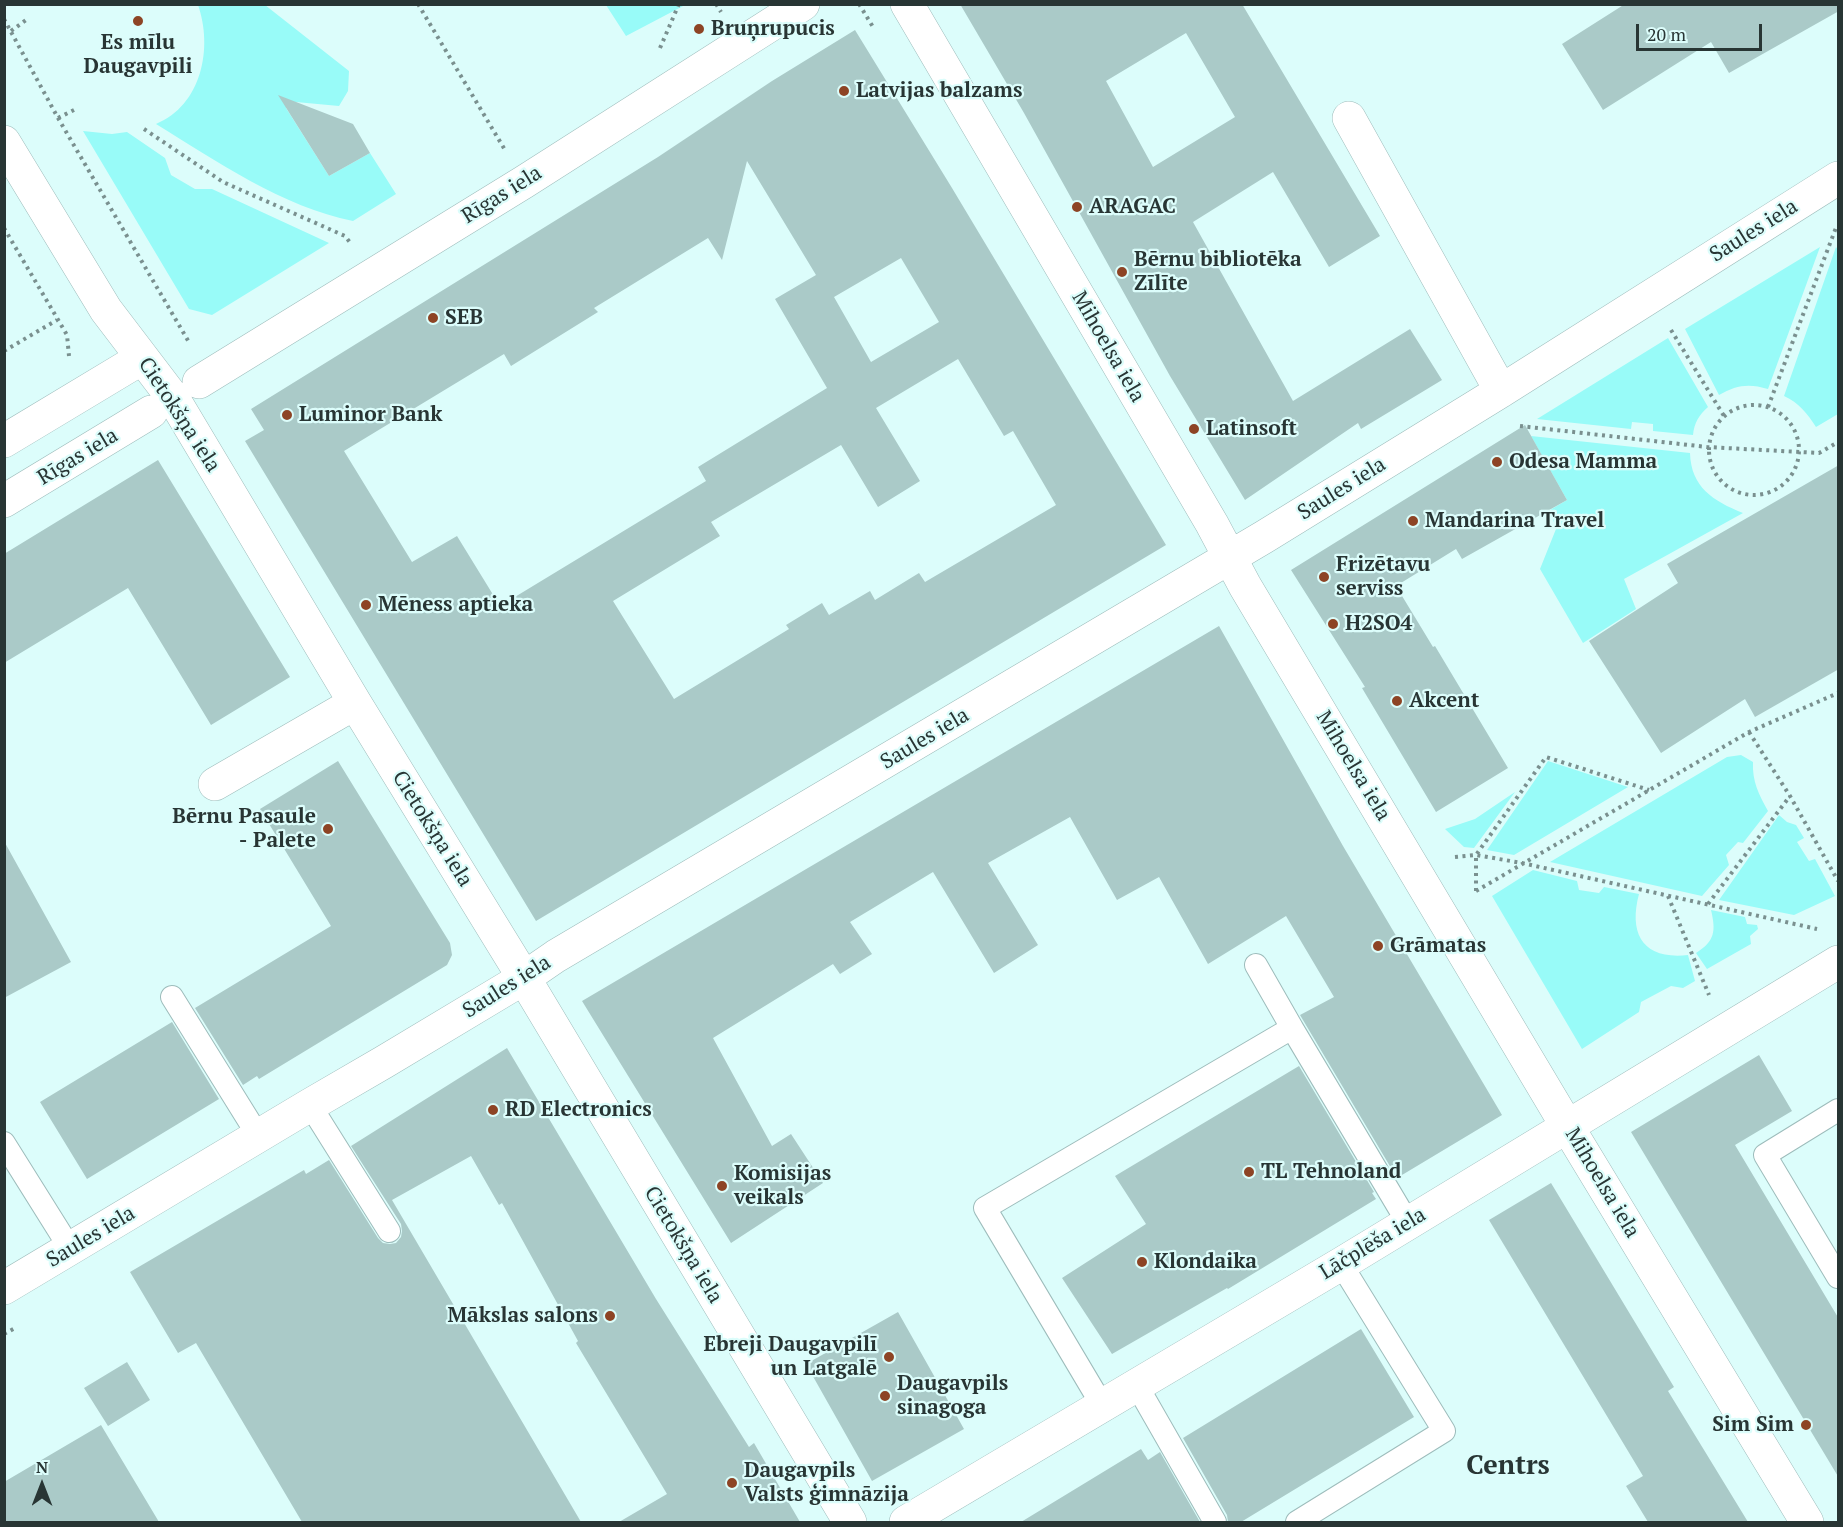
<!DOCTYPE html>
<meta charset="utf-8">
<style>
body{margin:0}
#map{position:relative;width:1843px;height:1527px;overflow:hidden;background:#dcfdfb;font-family:"PT Serif",serif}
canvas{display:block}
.frame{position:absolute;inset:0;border:6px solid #283534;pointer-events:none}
.north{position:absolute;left:12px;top:1455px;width:60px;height:60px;-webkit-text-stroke:4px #dcfdfb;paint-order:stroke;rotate:0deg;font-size:16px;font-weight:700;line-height:24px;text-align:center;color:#283534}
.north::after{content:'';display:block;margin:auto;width:21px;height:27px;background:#283534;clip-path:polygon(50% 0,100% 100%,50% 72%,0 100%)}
.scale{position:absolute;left:1636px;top:24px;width:126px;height:27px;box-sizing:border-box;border:3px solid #283534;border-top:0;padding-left:8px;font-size:18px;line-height:21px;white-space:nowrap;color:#283534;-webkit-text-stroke:4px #dcfdfb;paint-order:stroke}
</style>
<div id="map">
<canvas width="1843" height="1527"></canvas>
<div class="frame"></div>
<div class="north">N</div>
<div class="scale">20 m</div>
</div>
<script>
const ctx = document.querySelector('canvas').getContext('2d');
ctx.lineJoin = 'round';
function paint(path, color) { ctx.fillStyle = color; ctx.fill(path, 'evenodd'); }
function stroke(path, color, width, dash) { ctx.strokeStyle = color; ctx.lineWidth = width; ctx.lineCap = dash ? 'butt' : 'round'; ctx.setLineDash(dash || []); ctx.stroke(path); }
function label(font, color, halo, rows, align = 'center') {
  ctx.font = font + ' "PT Serif",serif'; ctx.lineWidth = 4.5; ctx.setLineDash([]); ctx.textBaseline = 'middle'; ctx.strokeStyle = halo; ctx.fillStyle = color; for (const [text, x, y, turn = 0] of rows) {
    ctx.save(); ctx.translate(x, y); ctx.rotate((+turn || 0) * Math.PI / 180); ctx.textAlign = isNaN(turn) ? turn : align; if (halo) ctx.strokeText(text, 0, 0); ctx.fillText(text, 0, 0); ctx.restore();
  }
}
paint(new Path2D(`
 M 198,5 L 265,5 L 349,71 L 348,91 L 339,106 L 296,102 L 286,108 L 329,176 L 370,153 L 396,194 L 353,221 C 283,207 216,161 156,124 C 202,105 213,48 198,5 Z
 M 606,5 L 685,5 L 626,36 Z
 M 83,131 L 112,134 L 127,132 L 165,158 L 171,175 L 195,189 L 212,189 L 329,243 L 212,315 L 189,309 Z
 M 1820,247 L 1768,389 C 1749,383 1736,385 1719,395 L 1685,329 Z
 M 1836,247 L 1838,250 L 1838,414 L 1816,427 C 1807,413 1799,403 1784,396 Z
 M 1668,338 L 1708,407 C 1699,415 1694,423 1693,435 L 1653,431 L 1653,424 L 1632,422 L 1631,429 L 1537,419 Z
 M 1531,436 L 1690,453 C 1691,487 1713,501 1743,513 L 1624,579 L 1636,609 L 1583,643 L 1540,569 L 1556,529 L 1550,510 L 1567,500 Z
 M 1741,755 L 1753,762 C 1752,781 1759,795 1768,811 L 1743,843 L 1738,842 L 1726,855 L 1729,865 L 1702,896 L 1550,862 L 1727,757 Z
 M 1548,761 L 1628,787 L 1514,855 L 1487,850 Z
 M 1515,792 L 1474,848 L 1464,847 L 1445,829 L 1475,819 Z
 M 1779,815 L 1787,822 L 1796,825 L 1804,838 L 1797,842 L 1809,861 L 1815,859 L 1835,896 L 1794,915 L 1719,900 Z
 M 1533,870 L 1577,881 L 1579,890 L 1599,893 L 1604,887 L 1639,894 C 1628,935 1644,960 1688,955 L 1695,981 L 1683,988 L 1671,986 L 1641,1002 L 1639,1012 L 1582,1049 L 1492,896 Z
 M 1711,910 L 1745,917 L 1747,924 L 1757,925 L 1758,929 L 1750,936 L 1751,944 L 1707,969 L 1696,953 C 1715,941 1716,931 1711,910 Z`), '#98fbf8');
paint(new Path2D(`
 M 960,4 L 1242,4 L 1380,236 L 1329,267 L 1273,172 L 1193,222 L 1293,401 L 1410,329 L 1442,380 L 1361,429 L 1358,423 L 1245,500 L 1170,376 L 1024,113 ZM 1186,33 L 1235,117 L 1153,167 L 1106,81 Z
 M 1625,4 L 1839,4 L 1839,11 L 1729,73 L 1711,42 L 1603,110 L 1562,44 Z
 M 855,30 L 952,188 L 1166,545 L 536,921 L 245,441 L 264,430 L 251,409 L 658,157 L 772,81 ZM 747,161 L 816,275 L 775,299 L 827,388 L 698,467 L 706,481 L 500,606 L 457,536 L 412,562 L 344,451 L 504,354 L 511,366 L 598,312 L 594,308 L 708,238 L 722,260 ZM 901,258 L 939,322 L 871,362 L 834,297 ZM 958,359 L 1004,436 L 1013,431 L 1056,505 L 925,582 L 919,573 L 875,600 L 870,591 L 829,615 L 822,603 L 786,625 L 789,629 L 674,699 L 613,601 L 720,536 L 711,522 L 841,445 L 878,507 L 920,481 L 876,408 Z
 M 278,95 L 353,124 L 370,153 L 329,176 Z
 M 1525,425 L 1567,500 L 1462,559 L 1456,549 L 1396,586 L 1433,647 L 1435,646 L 1508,768 L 1436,812 L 1362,688 L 1365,687 L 1291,570 Z
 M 158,460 L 290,677 L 211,725 L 128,588 L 4,663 L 4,554 Z
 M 1839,465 L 1839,669 L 1755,717 L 1745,699 L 1661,753 L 1589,641 L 1678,583 L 1667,564 Z
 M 1219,626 L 1343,846 L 1502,1115 L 1397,1178 L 1300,1015 L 1334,997 L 1286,916 L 1208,964 L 1159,877 L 1117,900 L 1070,817 L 988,863 L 1038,945 L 994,973 L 933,872 L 850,922 L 872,954 L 840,974 L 833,964 L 713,1038 L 772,1146 L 791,1134 L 823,1183 L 731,1243 L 582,1001 Z
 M 338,761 L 450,943 L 452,955 L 447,965 L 259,1079 L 257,1076 L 243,1085 L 195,1008 L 331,926 L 260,809 Z
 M 4,841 L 71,962 L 4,998 Z
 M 172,1022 L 219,1099 L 87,1179 L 40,1102 Z
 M 507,1048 L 656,1299 L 749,1447 L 754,1443 L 800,1522 L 619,1522 L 667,1494 L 576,1343 L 578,1341 L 502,1203 L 499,1205 L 471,1156 L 392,1200 L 581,1522 L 302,1522 L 196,1343 L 178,1353 L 130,1272 L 304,1170 L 306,1174 L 329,1160 L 378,1238 L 383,1243 L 390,1244 L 396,1243 L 401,1237 L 402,1231 L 401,1224 L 351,1146 Z
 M 1759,1055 L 1792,1111 L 1735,1145 L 1839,1319 L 1839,1478 L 1631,1132 Z
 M 1299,1066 L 1374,1192 L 1372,1193 L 1376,1199 L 1228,1289 L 1227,1288 L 1112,1354 L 1062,1278 L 1146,1224 L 1115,1176 Z
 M 1551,1183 L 1674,1387 L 1668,1391 L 1748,1522 L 1648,1522 L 1626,1486 L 1643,1476 L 1489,1220 Z
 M 898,1312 L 964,1429 L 872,1481 L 806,1364 Z
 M 1361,1329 L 1414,1417 L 1241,1522 L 1228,1522 L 1227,1515 L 1183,1438 Z
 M 127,1362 L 150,1400 L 108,1426 L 84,1388 Z
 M 101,1425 L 159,1522 L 4,1522 L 4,1482 Z
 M 1141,1449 L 1148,1460 L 1160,1452 L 1200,1522 L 1021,1522 Z`), '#aacac8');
const lane = new Path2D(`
 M 1256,965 L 1292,1028
 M 172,997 L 259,1137
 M 310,1105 L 389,1231
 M 1838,1110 L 1765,1155 L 1838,1277
 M 4,1143 L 71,1250
 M 1136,1384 L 1215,1522
 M 1102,1405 L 985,1208 L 1292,1028 L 1408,1223
 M 1297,1522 L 1444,1431 L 1341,1264`);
const street = new Path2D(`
 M 907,4 L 1212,524 L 1245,586 L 1567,1126 L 1807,1522
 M 1349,118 L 1501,391
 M 4,142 L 106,310 L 173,398 L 355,703 L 524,978 L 850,1522
 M 199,382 L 524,182 L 803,4
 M 4,441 L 142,358
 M 4,501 L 151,412
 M 215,784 L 355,703
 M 4,1288 L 310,1105 L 384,1062 L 524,978 L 556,956 L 1264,537 L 1501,391 L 1838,178
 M 906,1522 L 1341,1264 L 1838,962`);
stroke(lane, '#9dbcbb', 24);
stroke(street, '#9dbcbb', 34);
stroke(new Path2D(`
 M 418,4 L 505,150
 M 716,4 L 721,12
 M 859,4 L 873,27
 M 4,19 L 58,118 L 190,344
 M 11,31 L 26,20
 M 660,48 L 679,4
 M 58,118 L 74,110
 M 144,129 L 223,182 L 345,236 L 352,245
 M 4,228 L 67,335 L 69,356
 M 1671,330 L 1724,416
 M 4,351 L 57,320
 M1709 450a45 45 0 1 1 90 0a45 45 0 1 1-90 0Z
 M 1768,407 L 1837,225
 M 1520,426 L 1707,447 L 1819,453 L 1838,442
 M 1749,732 L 1790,796 L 1838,881
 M 1455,857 L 1476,855 L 1522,863 L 1817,929
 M 1476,891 L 1749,732 L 1838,693
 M 1476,891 L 1476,855 L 1546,757 L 1649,790
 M 1668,896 L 1709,995
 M 1708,904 L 1790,796
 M 4,1334 L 17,1327`), '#7a908f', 4, [3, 4.5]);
stroke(lane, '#fff', 22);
stroke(street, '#fff', 33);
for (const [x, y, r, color] of [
 [138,21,6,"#8d4425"],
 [699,29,6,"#8d4425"],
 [844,91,6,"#8d4425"],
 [1077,207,6,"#8d4425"],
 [1122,272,6,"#8d4425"],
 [433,318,6,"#8d4425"],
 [287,415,6,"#8d4425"],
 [1194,429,6,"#8d4425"],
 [1497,462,6,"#8d4425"],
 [1413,521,6,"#8d4425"],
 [1324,577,6,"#8d4425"],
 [366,605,6,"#8d4425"],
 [1333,624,6,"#8d4425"],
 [1397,701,6,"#8d4425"],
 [328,829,6,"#8d4425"],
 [1378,946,6,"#8d4425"],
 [493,1110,6,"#8d4425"],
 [1249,1172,6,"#8d4425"],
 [722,1186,6,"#8d4425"],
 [1142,1262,6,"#8d4425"],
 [610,1316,6,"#8d4425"],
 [889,1357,6,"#8d4425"],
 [885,1396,6,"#8d4425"],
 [1806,1425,6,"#8d4425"],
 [732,1483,6,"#8d4425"]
]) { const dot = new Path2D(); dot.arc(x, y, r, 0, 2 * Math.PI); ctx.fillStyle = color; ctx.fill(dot); stroke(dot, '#dcfdfb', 2); }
label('bold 21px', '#283534', '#dcfdfb', [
 ["Bruņrupucis",711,29],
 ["Es mīlu",138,43,"center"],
 ["Daugavpili",138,67,"center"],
 ["Latvijas balzams",856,91],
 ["ARAGAC",1089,207],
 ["Bērnu bibliotēka",1134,260],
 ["Zīlīte",1134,284],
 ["SEB",445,318],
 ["Luminor Bank",299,415],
 ["Latinsoft",1206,429],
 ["Odesa Mamma",1509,462],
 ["Mandarina Travel",1425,521],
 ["Frizētavu",1336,565],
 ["serviss",1336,589],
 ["Mēness aptieka",378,605],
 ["H2SO4",1345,624],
 ["Akcent",1409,701],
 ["Bērnu Pasaule",316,817,"right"],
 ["- Palete",316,841,"right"],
 ["Grāmatas",1390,946],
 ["RD Electronics",505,1110],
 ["TL Tehnoland",1261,1172],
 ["Komisijas",734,1174],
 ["veikals",734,1198],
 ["Klondaika",1154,1262],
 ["Mākslas salons",598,1316,"right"],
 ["Ebreji Daugavpilī",877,1345,"right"],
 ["un Latgalē",877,1369,"right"],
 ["Daugavpils",897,1384],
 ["sinagoga",897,1408],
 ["Sim Sim",1794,1425,"right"],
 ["Daugavpils",744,1471],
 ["Valsts ģimnāzija",744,1495]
], 'left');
label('21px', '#283534', '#dcfdfb', [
 ["Rīgas iela",502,195,-32],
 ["Saules iela",1754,231,-32],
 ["Mihoelsa iela",1108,347,60],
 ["Cietokšņa iela",179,415,57],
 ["Rīgas iela",78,457,-31],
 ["Saules iela",1342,489,-32],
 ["Saules iela",925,739,-31],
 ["Mihoelsa iela",1353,766,59],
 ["Cietokšņa iela",432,829,58],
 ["Saules iela",507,987,-32],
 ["Mihoelsa iela",1602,1183,59],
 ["Saules iela",91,1237,-31],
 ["Lāčplēša iela",1373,1244,-31],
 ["Cietokšņa iela",683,1245,59]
]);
label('bold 27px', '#283534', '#dcfdfb', [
 ["Centrs",1508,1466]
]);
</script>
